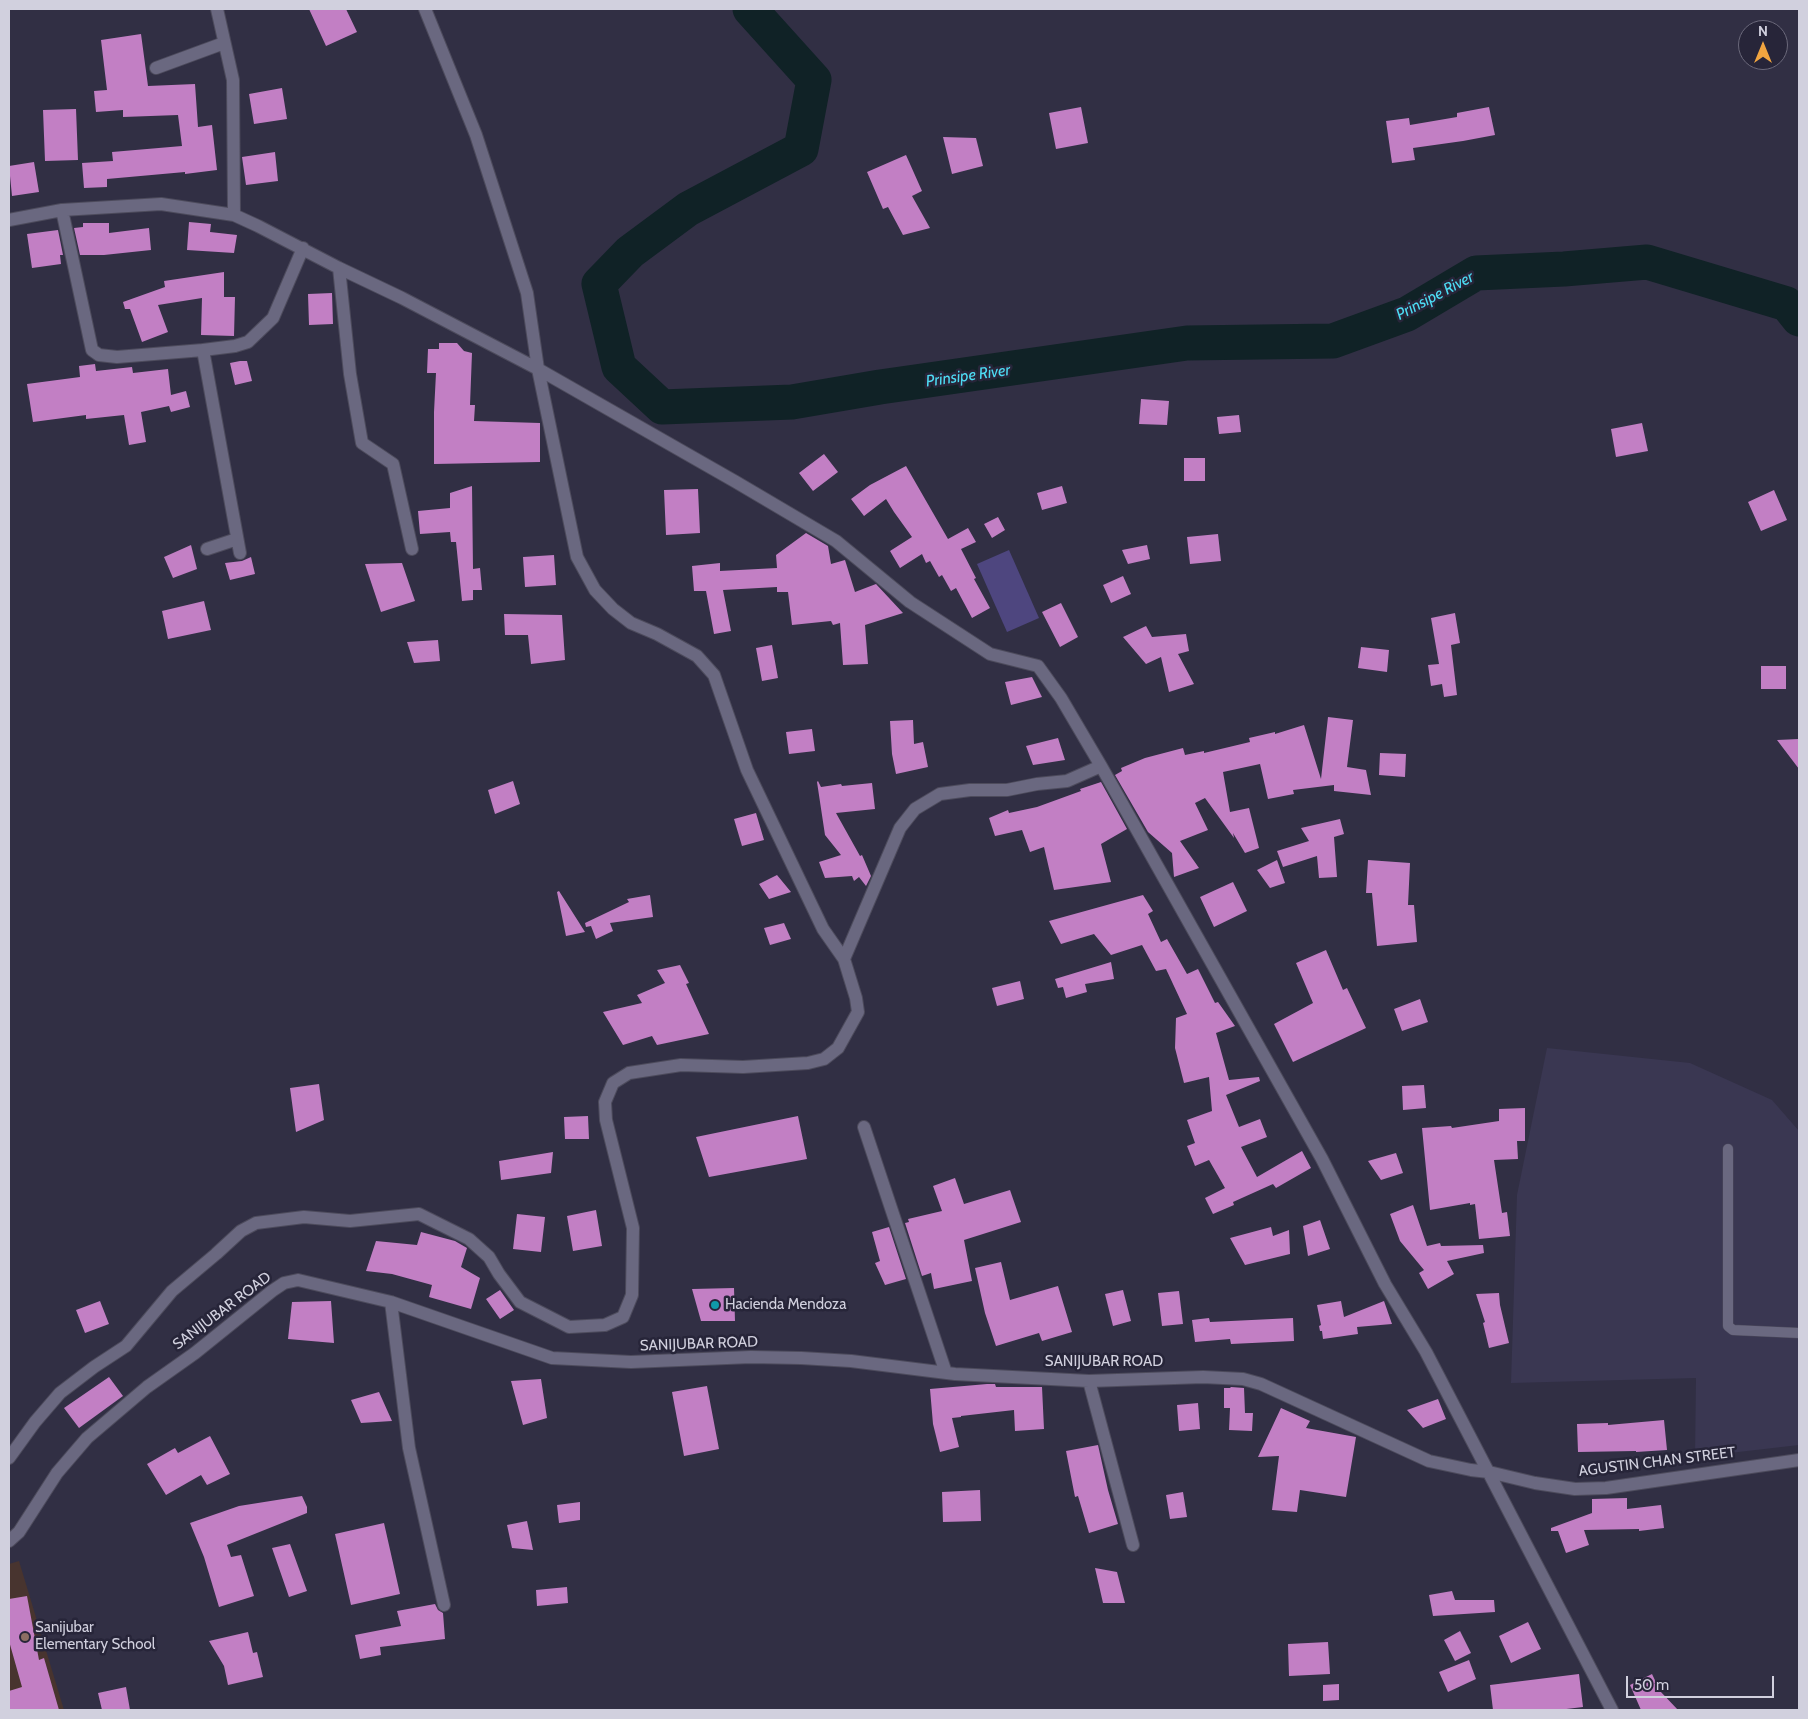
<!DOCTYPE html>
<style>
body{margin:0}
#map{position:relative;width:1808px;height:1719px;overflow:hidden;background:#312f44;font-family:Cabin,sans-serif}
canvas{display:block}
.frame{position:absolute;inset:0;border:10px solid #d1d0de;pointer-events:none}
.north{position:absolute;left:1738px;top:20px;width:50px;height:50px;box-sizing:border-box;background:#272539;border:1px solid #6b697b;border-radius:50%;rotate:0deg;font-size:14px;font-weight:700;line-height:20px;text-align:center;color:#d1d0de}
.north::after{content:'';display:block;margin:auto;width:18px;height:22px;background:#f1a540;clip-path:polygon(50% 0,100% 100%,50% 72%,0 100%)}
.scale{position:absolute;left:1626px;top:1676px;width:148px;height:22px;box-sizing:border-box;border:2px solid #d1d0de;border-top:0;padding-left:6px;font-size:15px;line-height:18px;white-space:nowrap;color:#d1d0de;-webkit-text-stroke:4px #272539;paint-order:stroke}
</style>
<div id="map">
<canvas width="1808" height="1719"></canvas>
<div class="frame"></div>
<div class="north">N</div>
<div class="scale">50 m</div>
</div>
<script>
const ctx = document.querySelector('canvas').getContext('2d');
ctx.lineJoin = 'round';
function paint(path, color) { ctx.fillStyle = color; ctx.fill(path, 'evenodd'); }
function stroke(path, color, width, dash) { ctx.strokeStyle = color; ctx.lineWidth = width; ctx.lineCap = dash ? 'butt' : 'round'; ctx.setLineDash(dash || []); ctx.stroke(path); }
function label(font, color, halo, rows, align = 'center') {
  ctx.font = font + ' Cabin,sans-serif'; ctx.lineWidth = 5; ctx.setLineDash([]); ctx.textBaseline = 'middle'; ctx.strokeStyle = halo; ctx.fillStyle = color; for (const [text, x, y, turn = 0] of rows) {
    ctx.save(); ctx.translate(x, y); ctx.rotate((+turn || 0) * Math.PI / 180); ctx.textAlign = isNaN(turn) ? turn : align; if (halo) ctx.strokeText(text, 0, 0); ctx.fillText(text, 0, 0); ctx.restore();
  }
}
paint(new Path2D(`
 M 1547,1048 L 1690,1063 L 1772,1100 L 1799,1131 L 1799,1445 L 1695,1457 L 1696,1378 L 1511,1383 L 1517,1195 Z`), '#3a3752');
paint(new Path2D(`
 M 19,1561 L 64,1710 L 9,1710 L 9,1564 Z`), '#48342f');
paint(new Path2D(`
 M 1009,550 L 1039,618 L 1007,632 L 977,564 Z`), '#4e467f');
stroke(new Path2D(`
 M 750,9 L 814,80 L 801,149 L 688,209 L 630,252 L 599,284 L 619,367 L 662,407 L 792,402 L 880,387 L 1187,343 L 1333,341 L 1407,314 L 1476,273 L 1564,269 L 1647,262 L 1787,304 L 1799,319`), '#102226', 35);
paint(new Path2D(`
 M 309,9 L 346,9 L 357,32 L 326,46 Z
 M 141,34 L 148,86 L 195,84 L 198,127 L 212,125 L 217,170 L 185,174 L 185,172 L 107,179 L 107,187 L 84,188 L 82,163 L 113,161 L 112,152 L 182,146 L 178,115 L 123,117 L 123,110 L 96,112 L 94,91 L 107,90 L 101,40 Z
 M 282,88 L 287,119 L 254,124 L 249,94 Z
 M 1081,107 L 1088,143 L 1056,149 L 1049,113 Z
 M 1489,107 L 1495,135 L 1463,141 L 1413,148 L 1415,160 L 1392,163 L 1386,121 L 1409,118 L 1410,125 L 1457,117 L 1457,113 Z
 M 76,109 L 78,160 L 45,161 L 43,110 Z
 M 943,137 L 976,138 L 983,166 L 952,174 Z
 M 275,152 L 278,181 L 246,185 L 242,157 Z
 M 906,155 L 922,191 L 912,196 L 930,228 L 903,235 L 888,207 L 883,209 L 867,172 Z
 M 34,162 L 39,192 L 12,196 L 9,166 Z
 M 189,222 L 211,224 L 210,232 L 237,235 L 234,253 L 187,250 Z
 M 83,223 L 109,223 L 109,233 L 149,228 L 151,250 L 104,255 L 80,255 L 74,228 L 83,227 Z
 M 58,230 L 63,255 L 60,255 L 61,264 L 32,268 L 27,234 Z
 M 224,272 L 224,297 L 235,297 L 234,336 L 201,335 L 202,298 L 158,305 L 168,332 L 142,342 L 130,309 L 125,309 L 123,302 L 165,287 L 164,281 Z
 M 332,293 L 333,324 L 309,325 L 308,294 Z
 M 439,343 L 457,343 L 464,351 L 472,353 L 470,405 L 475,405 L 474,421 L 540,423 L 540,462 L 434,464 L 434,412 L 436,373 L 427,373 L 428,349 L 439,349 Z
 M 240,361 L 247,361 L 252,381 L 235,385 L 230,363 Z
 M 95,364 L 96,371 L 132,367 L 133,373 L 168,369 L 171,395 L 186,391 L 190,407 L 171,412 L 169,406 L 141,412 L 146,442 L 129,445 L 124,415 L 86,419 L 86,415 L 33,422 L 27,384 L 80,377 L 79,366 Z
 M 1141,399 L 1169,401 L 1167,425 L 1139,424 Z
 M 1239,415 L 1241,432 L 1219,434 L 1217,417 Z
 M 1642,423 L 1648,451 L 1616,457 L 1611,429 Z
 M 824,454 L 838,472 L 813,491 L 799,473 Z
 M 1184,458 L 1205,458 L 1205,481 L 1184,481 Z
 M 906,466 L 948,539 L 968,528 L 976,542 L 961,549 L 976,578 L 974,579 L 990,608 L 972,618 L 956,588 L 951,591 L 942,575 L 939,577 L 930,561 L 926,563 L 922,554 L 900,568 L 890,551 L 912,537 L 894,512 L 886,499 L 864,516 L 851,499 L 870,485 Z
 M 472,486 L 473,569 L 480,568 L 482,590 L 473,590 L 473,600 L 462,601 L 456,542 L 451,542 L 450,532 L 420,534 L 418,511 L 450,508 L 450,493 Z
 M 1062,486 L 1067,503 L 1042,510 L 1037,493 Z
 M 698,489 L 700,533 L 666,535 L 664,490 Z
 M 1774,490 L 1787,520 L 1761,531 L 1748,502 Z
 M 998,517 L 1005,530 L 992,538 L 984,524 Z
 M 806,533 L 828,546 L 831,564 L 845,560 L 855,592 L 876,584 L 903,613 L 865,625 L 868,664 L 843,665 L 840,623 L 833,625 L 831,621 L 792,625 L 788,592 L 777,592 L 777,587 L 723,590 L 731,631 L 714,634 L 706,591 L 694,591 L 692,566 L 720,563 L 720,571 L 777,568 L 776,555 Z
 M 1218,534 L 1221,561 L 1190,564 L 1187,537 Z
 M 191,545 L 197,569 L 173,578 L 164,557 Z
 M 1147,545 L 1150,559 L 1128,564 L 1122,550 Z
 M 554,555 L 556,585 L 525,587 L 523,557 Z
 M 251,557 L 255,574 L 230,580 L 225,563 L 242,561 Z
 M 402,563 L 415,601 L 381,612 L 365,564 Z
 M 1123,576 L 1131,594 L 1111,603 L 1103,585 Z
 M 204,601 L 211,630 L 168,639 L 162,611 Z
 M 1061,603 L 1078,637 L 1060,647 L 1042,612 Z
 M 1455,613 L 1460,643 L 1451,645 L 1457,695 L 1444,697 L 1442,684 L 1431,686 L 1428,665 L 1439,664 L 1431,618 Z
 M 504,614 L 562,615 L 565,660 L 531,664 L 528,635 L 505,635 Z
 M 1146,626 L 1152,637 L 1186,634 L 1189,651 L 1178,654 L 1194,684 L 1169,692 L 1161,657 L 1146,664 L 1123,637 Z
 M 438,640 L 440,661 L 414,663 L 407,642 Z
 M 772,645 L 778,678 L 762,681 L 756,648 Z
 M 1361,647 L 1389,650 L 1387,672 L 1358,668 Z
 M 1761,666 L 1786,666 L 1786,689 L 1761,689 Z
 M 1032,677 L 1042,697 L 1011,705 L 1005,682 Z
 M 1328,717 L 1353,720 L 1347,767 L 1366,770 L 1371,795 L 1334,791 L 1334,785 L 1293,790 L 1294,794 L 1268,799 L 1260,764 L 1223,772 L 1230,812 L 1249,808 L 1259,848 L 1245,853 L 1233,833 L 1234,838 L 1205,798 L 1195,803 L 1208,830 L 1180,841 L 1199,868 L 1174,877 L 1172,853 L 1148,832 L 1115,775 L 1122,771 L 1121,768 L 1145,758 L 1183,748 L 1185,755 L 1204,751 L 1204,753 L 1250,742 L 1249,738 L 1275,732 L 1275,734 L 1304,725 L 1321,779 Z
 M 913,720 L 914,744 L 923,742 L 928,767 L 896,774 L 892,754 L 890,721 Z
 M 812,729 L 815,751 L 789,754 L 786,732 Z
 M 1058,738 L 1065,760 L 1033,765 L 1026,746 Z
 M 1799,739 L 1799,769 L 1777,740 Z
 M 1380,753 L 1406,754 L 1405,777 L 1379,775 Z
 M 513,781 L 520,804 L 495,814 L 488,790 Z
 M 818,781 L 821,787 L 841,784 L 842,786 L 872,783 L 875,809 L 836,813 L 860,856 L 862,855 L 871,876 L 866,886 L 859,877 L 854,881 L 852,876 L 825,878 L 819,862 L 841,855 L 825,835 L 817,782 Z
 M 1101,782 L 1127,829 L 1101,844 L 1111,882 L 1054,890 L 1044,847 L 1030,852 L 1022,830 L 995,836 L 989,818 L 1008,810 L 1009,813 L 1037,807 L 1081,791 L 1080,789 Z
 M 756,813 L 764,840 L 742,846 L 734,819 Z
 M 1340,819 L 1344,834 L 1334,837 L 1337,877 L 1319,878 L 1317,856 L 1283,867 L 1277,851 L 1309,841 L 1301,828 Z
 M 1277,860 L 1285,883 L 1270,888 L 1257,870 Z
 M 1368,860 L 1410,863 L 1408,905 L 1414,905 L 1417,942 L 1377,946 L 1372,893 L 1366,893 Z
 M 777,875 L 791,892 L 769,899 L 759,884 Z
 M 1233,882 L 1247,911 L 1214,927 L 1200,897 Z
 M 559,891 L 585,932 L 566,936 L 557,892 Z
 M 650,895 L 653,917 L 610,923 L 613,931 L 596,939 L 591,926 L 586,927 L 585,923 L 629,902 L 627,899 Z
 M 1143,895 L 1153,911 L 1148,914 L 1161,942 L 1167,939 L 1187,974 L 1198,969 L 1215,1003 L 1218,1002 L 1235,1026 L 1216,1033 L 1229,1080 L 1259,1077 L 1260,1081 L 1226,1095 L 1239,1127 L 1260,1119 L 1267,1137 L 1241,1147 L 1257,1177 L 1302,1151 L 1311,1168 L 1276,1188 L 1273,1184 L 1233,1202 L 1234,1205 L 1213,1214 L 1205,1198 L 1225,1188 L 1209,1160 L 1195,1166 L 1187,1146 L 1195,1143 L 1187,1120 L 1212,1111 L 1209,1077 L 1184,1083 L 1175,1048 L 1176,1018 L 1187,1014 L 1166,969 L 1156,971 L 1142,945 L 1111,955 L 1094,934 L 1061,944 L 1049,921 Z
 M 784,923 L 791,939 L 770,945 L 764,928 Z
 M 1326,950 L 1343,990 L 1347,988 L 1366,1028 L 1293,1062 L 1274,1024 L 1313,1003 L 1296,963 Z
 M 1111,962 L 1114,979 L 1085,984 L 1087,992 L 1066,998 L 1063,987 L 1058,988 L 1055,979 Z
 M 680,965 L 689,983 L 686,984 L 709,1034 L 657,1045 L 652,1036 L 623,1045 L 603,1012 L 642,1003 L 637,995 L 665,983 L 657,970 Z
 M 1020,981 L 1024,999 L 997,1006 L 992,988 Z
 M 1420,999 L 1428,1022 L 1402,1031 L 1394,1009 Z
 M 319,1084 L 324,1120 L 296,1132 L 290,1088 Z
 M 1424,1085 L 1426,1108 L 1403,1110 L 1402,1086 Z
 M 1525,1108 L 1525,1141 L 1517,1141 L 1518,1159 L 1494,1160 L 1502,1213 L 1507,1212 L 1510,1236 L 1479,1239 L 1475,1204 L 1470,1205 L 1470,1203 L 1430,1210 L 1422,1128 L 1451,1126 L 1452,1128 L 1499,1121 L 1499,1109 Z
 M 588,1116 L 589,1139 L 565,1139 L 564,1117 Z
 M 798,1116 L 807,1159 L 709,1177 L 696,1137 Z
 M 553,1152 L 551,1173 L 501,1180 L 499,1161 Z
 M 1396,1153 L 1403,1173 L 1381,1180 L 1368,1161 Z
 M 955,1178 L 964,1204 L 1010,1190 L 1021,1222 L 964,1240 L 972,1281 L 934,1289 L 931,1273 L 922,1276 L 905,1223 L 909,1222 L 908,1219 L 942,1211 L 933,1186 Z
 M 1413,1205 L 1427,1246 L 1440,1243 L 1441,1246 L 1483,1245 L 1484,1253 L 1447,1261 L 1454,1274 L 1428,1289 L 1419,1273 L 1424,1270 L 1400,1241 L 1390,1214 Z
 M 596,1210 L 602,1246 L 573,1251 L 567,1216 Z
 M 517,1214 L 545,1217 L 541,1252 L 513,1249 Z
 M 1320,1220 L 1330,1249 L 1308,1256 L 1303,1226 Z
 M 889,1227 L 906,1279 L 885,1285 L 875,1263 L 880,1261 L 872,1232 Z
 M 1271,1227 L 1273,1236 L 1289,1230 L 1290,1254 L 1245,1265 L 1230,1238 Z
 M 421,1232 L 455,1241 L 467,1248 L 461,1267 L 480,1278 L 471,1309 L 429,1297 L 432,1285 L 392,1274 L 366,1271 L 376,1241 L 417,1245 Z
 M 1001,1262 L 1010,1300 L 1058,1286 L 1072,1332 L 1042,1341 L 1039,1333 L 996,1346 L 985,1313 L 975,1268 Z
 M 734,1288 L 735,1321 L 701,1321 L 692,1289 Z
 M 500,1290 L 514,1310 L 500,1319 L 486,1299 Z
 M 1123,1290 L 1131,1321 L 1113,1326 L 1105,1294 Z
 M 1179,1291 L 1183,1324 L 1162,1326 L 1158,1293 Z
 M 1499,1293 L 1500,1305 L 1509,1343 L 1489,1348 L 1483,1323 L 1485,1322 L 1476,1294 Z
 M 100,1301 L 109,1324 L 85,1333 L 76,1310 Z
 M 331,1301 L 334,1343 L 288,1339 L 292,1302 Z
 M 1341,1301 L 1344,1317 L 1384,1301 L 1392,1324 L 1357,1327 L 1358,1334 L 1323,1339 L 1322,1331 L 1320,1331 L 1319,1326 L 1321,1325 L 1317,1305 Z
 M 1209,1318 L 1210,1322 L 1293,1318 L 1294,1341 L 1231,1344 L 1230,1339 L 1195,1342 L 1192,1320 Z
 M 109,1377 L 123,1396 L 79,1428 L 64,1408 Z
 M 541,1379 L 547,1418 L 523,1425 L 511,1381 Z
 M 987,1384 L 995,1384 L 996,1387 L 1042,1387 L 1044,1429 L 1015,1431 L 1014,1410 L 961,1416 L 961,1417 L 952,1418 L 959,1447 L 940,1452 L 933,1424 L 930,1389 Z
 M 707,1386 L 719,1449 L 684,1456 L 672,1392 Z
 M 1231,1387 L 1244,1388 L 1245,1413 L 1253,1413 L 1252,1431 L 1229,1430 L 1230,1408 L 1224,1408 L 1224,1388 L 1230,1388 Z
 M 379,1392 L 392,1421 L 361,1423 L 351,1400 Z
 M 1438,1399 L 1446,1419 L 1423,1428 L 1407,1410 Z
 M 1198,1403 L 1200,1429 L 1179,1431 L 1177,1405 Z
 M 1281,1408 L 1310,1421 L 1306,1428 L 1356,1437 L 1346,1497 L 1300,1490 L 1297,1512 L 1272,1510 L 1279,1456 L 1258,1457 Z
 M 1664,1420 L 1667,1450 L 1636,1452 L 1636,1451 L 1578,1452 L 1577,1424 L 1608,1423 L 1608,1425 Z
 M 210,1436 L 230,1474 L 207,1485 L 201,1475 L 166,1495 L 147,1464 L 175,1448 L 178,1453 Z
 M 1098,1445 L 1108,1490 L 1118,1524 L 1089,1533 L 1078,1496 L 1075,1497 L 1066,1451 Z
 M 980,1490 L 981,1521 L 943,1522 L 942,1492 Z
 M 1183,1492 L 1187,1517 L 1170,1519 L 1166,1495 Z
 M 302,1496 L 307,1507 L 307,1513 L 227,1545 L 231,1557 L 241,1555 L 254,1596 L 219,1607 L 204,1557 L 190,1523 L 239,1506 Z
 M 1627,1498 L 1627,1509 L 1661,1505 L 1664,1528 L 1639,1531 L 1639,1529 L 1584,1530 L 1589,1545 L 1566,1553 L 1558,1531 L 1551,1531 L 1551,1528 L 1592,1513 L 1592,1499 Z
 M 580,1502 L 580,1520 L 559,1523 L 557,1505 Z
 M 527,1521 L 533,1550 L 512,1548 L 507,1525 Z
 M 384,1523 L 400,1594 L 351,1605 L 335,1534 Z
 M 290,1544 L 307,1591 L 289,1597 L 272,1548 Z
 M 1095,1568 L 1117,1572 L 1125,1603 L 1103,1603 Z
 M 567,1587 L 568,1603 L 537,1606 L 536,1590 Z
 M 1452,1591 L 1455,1600 L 1494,1600 L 1495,1612 L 1433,1616 L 1429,1595 Z
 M 27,1596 L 39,1660 L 44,1658 L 59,1710 L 9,1710 L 9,1691 L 22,1687 L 9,1641 L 9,1599 Z
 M 435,1604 L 438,1610 L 443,1613 L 445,1639 L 380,1647 L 381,1655 L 360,1659 L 355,1635 L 401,1626 L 397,1611 Z
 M 1528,1622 L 1541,1649 L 1511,1663 L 1499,1636 Z
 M 1460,1631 L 1471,1653 L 1455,1661 L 1444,1640 Z
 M 248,1632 L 253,1653 L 257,1652 L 263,1677 L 228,1685 L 224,1666 L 209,1641 Z
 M 1328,1642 L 1330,1674 L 1289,1676 L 1288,1644 Z
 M 1469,1660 L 1476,1679 L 1448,1692 L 1439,1672 Z
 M 1579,1674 L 1583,1707 L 1558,1710 L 1493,1710 L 1490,1685 Z
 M 1652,1674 L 1660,1691 L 1678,1710 L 1641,1710 L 1630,1685 Z
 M 1339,1684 L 1339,1700 L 1323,1701 L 1323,1685 Z
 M 126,1687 L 130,1710 L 102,1710 L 98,1693 Z`), '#c27fc4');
const service = new Path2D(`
 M 1728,1149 L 1728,1326 L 1733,1330 L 1799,1333`);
const minor = new Path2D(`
 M 217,9 L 233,80 L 234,215
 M 156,68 L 224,43
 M 62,210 L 92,350 L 99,355 L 117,357 L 203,350 L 235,346 L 248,342 L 273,318 L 303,248
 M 9,220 L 62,210 L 161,204 L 234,215 L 258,226 L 339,268 L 402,298 L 538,369 L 736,482 L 836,541 L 910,602 L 990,654 L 1038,666 L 1061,698 L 1101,766 L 1322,1159 L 1385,1284 L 1426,1352 L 1612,1710
 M 339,268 L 350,374 L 362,443 L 393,464 L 412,549
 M 203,350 L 240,553
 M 207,549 L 237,539
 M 844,959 L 900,828 L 915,809 L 940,794 L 970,790 L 1007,790 L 1037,784 L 1067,781 L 1101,766
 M 864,1127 L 946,1373
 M 391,1302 L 409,1448 L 444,1605
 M 1089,1381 L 1133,1545
 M 9,1458 L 35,1422 L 60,1393 L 94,1367 L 126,1346 L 172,1291 L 216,1254 L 241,1231 L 256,1223 L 304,1217 L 350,1221 L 419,1214 L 469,1239 L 489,1257 L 499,1274 L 520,1302 L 569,1327 L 605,1325 L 623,1317 L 632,1295 L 633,1228 L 606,1120 L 605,1102 L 613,1083 L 629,1073 L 681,1065 L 743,1067 L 808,1063 L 824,1059 L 838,1048 L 858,1012 L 856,998 L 844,959 L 823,929 L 747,770 L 714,675 L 697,656 L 657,634 L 631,623 L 613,609 L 595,590 L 577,557 L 538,369 L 527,293 L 476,135 L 425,9
 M 9,1541 L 19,1532 L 57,1473 L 87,1438 L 147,1387 L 195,1353 L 272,1291 L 284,1283 L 298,1280 L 391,1302 L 552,1358 L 631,1362 L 751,1357 L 801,1358 L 851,1361 L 955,1374 L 1089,1381 L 1203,1377 L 1243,1379 L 1261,1384 L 1429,1461 L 1471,1470 L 1489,1472 L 1535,1483 L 1575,1489 L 1606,1488 L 1799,1460`);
stroke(service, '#4d4b5c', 11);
stroke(minor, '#4d4b5c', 14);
stroke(service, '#6a6880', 10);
stroke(minor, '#6a6880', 12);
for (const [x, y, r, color] of [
 [715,1305,5,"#0f9aa8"],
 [25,1637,5,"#8d6e63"]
]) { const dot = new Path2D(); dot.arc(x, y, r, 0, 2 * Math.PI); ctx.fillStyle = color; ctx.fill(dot); stroke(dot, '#272539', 2); }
label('15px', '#d1d0de', '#272539', [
 ["Hacienda Mendoza",725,1305],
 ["Sanijubar",35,1628],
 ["Elementary School",35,1645]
], 'left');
label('15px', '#d1d0de', '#272539', [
 ["SANIJUBAR ROAD",222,1311,-37],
 ["SANIJUBAR ROAD",699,1344,-2],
 ["SANIJUBAR ROAD",1104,1362],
 ["AGUSTIN CHAN STREET",1657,1462,-7]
]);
label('italic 16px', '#4ddbf3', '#272539', [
 ["Prinsipe River",1435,296,-28],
 ["Prinsipe River",968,376,-8]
]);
</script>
